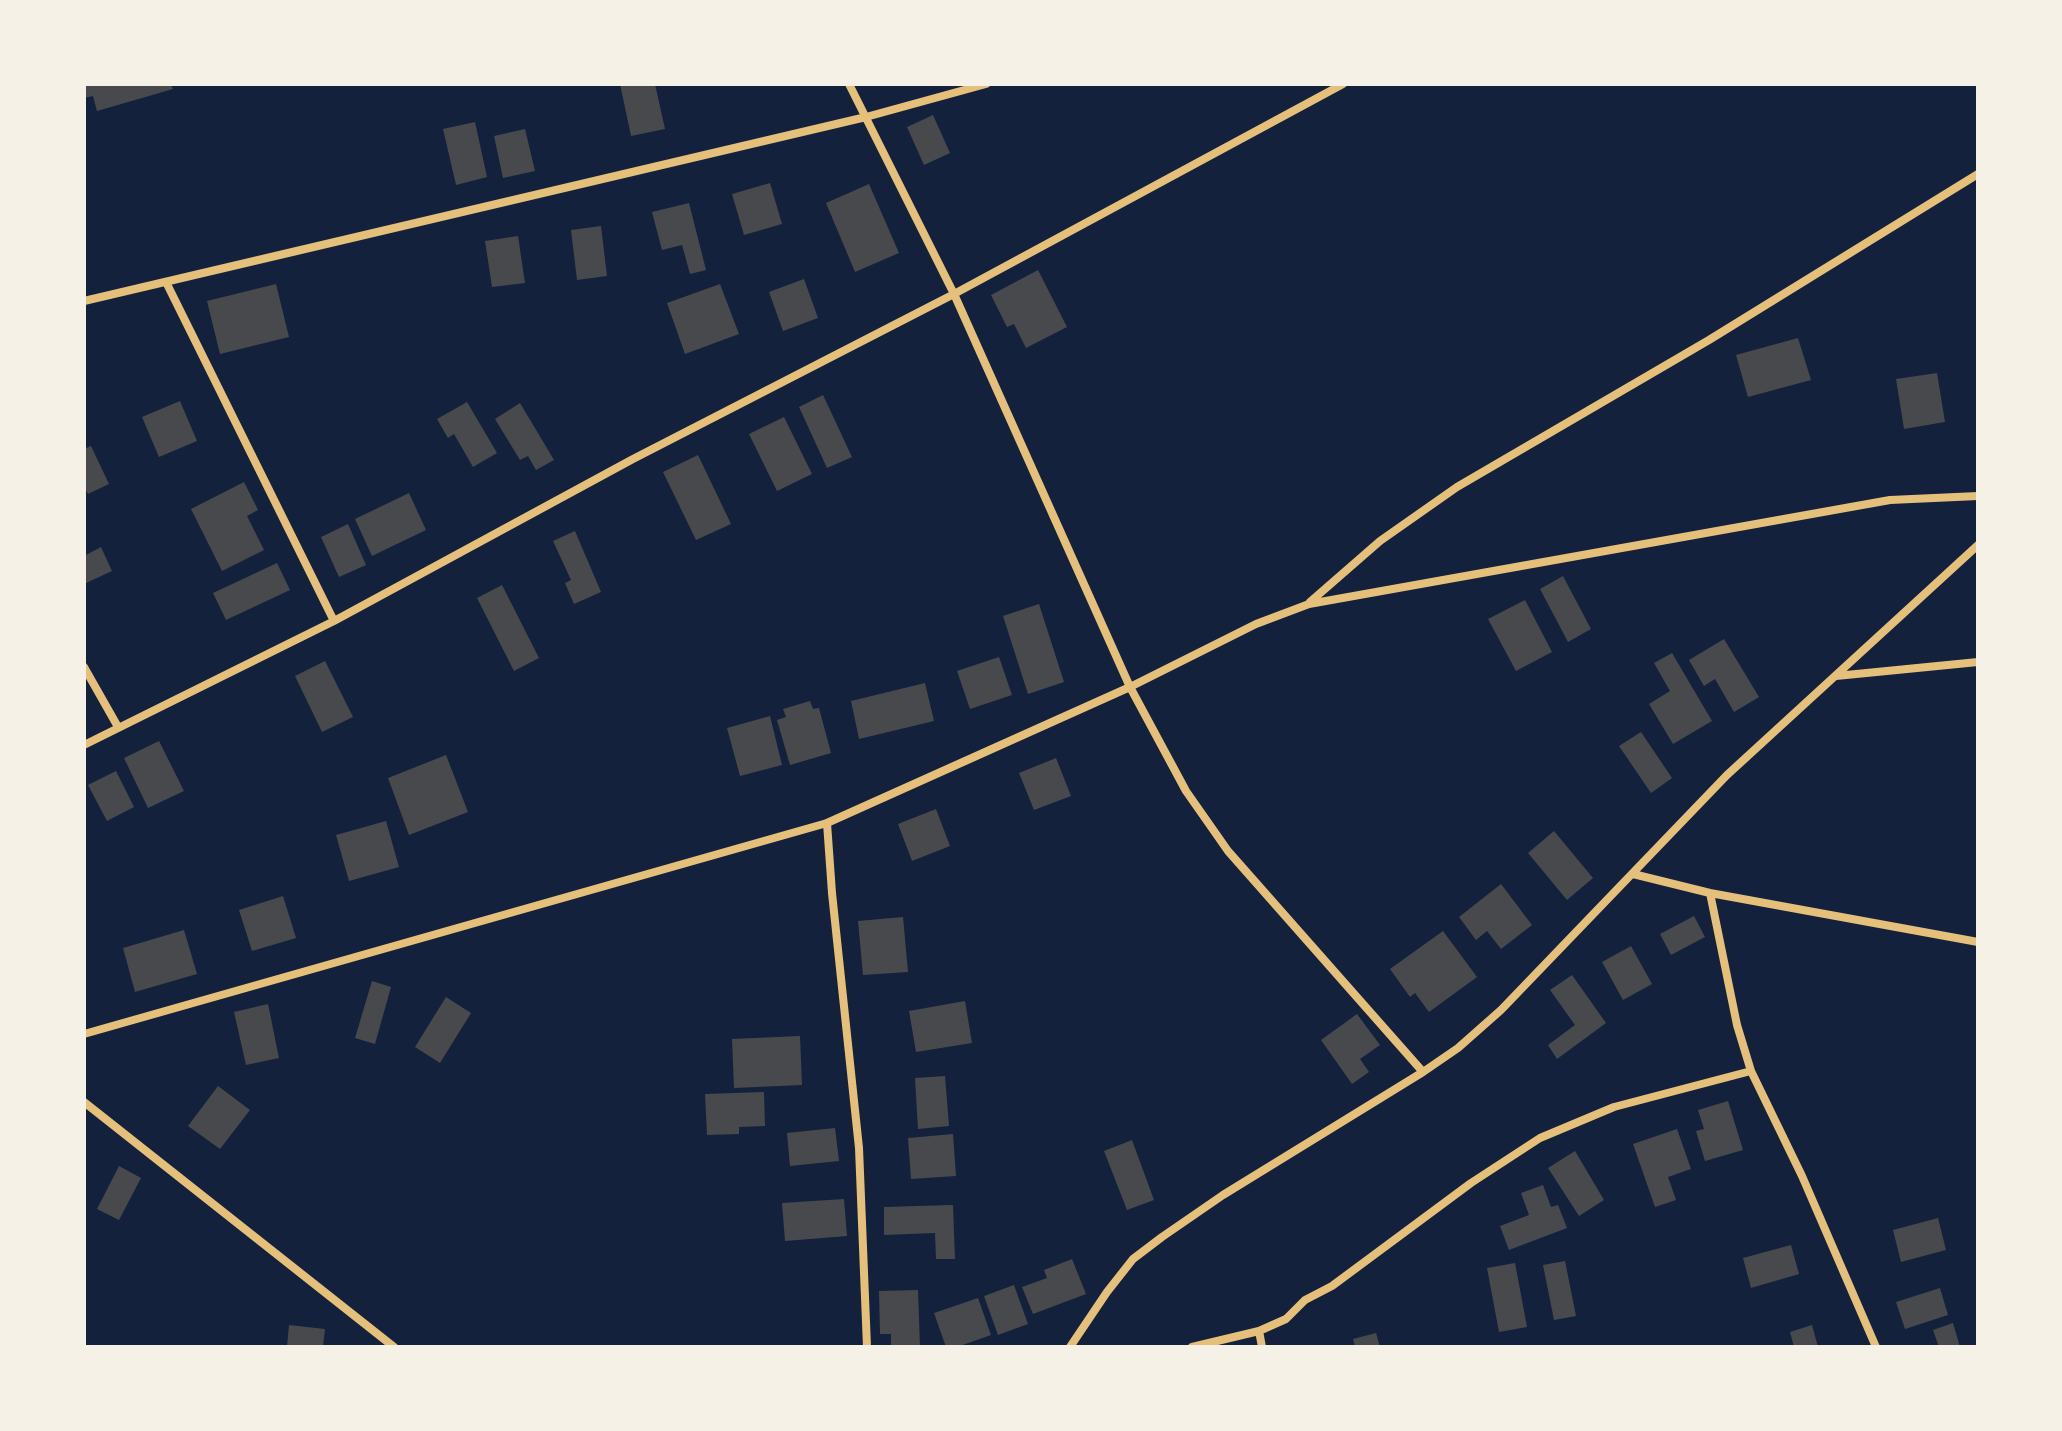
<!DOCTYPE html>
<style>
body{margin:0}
#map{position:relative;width:2062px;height:1431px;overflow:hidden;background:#14213d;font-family:"Space Grotesk",sans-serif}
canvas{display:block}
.frame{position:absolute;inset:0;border:86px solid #f6f1e7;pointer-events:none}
</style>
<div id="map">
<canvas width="2062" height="1431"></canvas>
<div class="frame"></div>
</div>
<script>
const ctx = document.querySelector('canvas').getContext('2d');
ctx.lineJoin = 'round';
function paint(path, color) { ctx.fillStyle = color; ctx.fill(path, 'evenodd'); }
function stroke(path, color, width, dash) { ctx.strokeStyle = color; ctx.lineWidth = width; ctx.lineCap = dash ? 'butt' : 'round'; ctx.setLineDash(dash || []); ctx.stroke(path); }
paint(new Path2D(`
 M 84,84 L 171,84 L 173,89 L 97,111 L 93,96 L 84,98 Z
 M 620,84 L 655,84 L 665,129 L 631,136 Z
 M 933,115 L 950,153 L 924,165 L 907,127 Z
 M 475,122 L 487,177 L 456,185 L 443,129 Z
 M 525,129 L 535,171 L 503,178 L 494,136 Z
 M 770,183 L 782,224 L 744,235 L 732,194 Z
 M 869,184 L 899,253 L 855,272 L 826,203 Z
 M 689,203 L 706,270 L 690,274 L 682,245 L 662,250 L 652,212 Z
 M 601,226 L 607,276 L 577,280 L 571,230 Z
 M 518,236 L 525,283 L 492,287 L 485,241 Z
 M 1038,270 L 1067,327 L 1026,348 L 1014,324 L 1007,327 L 991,295 Z
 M 804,279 L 818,318 L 783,331 L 769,292 Z
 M 276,284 L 289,337 L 220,354 L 207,301 Z
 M 720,284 L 739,334 L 685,354 L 667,303 Z
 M 1798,338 L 1811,380 L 1748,397 L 1736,355 Z
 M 1937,373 L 1945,422 L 1904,429 L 1896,379 Z
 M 823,395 L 852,457 L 827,468 L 799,407 Z
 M 180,401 L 197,441 L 159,457 L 142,417 Z
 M 467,402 L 497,453 L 473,467 L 454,434 L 448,438 L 437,419 Z
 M 520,403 L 554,460 L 536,470 L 528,456 L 520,460 L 495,419 Z
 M 784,417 L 812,474 L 777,491 L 749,434 Z
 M 91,446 L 109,484 L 88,494 L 84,487 L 84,449 Z
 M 698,455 L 731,524 L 696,540 L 663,472 Z
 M 244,482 L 258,510 L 247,516 L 264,550 L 222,571 L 191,509 Z
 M 409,493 L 426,530 L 372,556 L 355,519 Z
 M 348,524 L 366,565 L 339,577 L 321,537 Z
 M 575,531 L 601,592 L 574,604 L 565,583 L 571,580 L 553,541 Z
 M 101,547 L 112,571 L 84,584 L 84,556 Z
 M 277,563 L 290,590 L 226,620 L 213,593 Z
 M 1563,576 L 1591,629 L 1568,642 L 1540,589 Z
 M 502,585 L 539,658 L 514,671 L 477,598 Z
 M 1525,600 L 1552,652 L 1516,671 L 1488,619 Z
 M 1039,604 L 1064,682 L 1028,694 L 1003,616 Z
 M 1724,639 L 1759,697 L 1734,712 L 1715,679 L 1704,686 L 1689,660 Z
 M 1672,653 L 1712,721 L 1673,744 L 1649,704 L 1670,691 L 1654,663 Z
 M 999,657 L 1012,695 L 970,709 L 957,671 Z
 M 325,661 L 353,717 L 322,732 L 295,676 Z
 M 925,683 L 934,721 L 859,739 L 851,701 Z
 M 810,701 L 813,709 L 819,708 L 831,753 L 790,765 L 777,720 L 786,717 L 783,709 Z
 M 770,716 L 782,765 L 740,776 L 727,728 Z
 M 1641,732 L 1672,778 L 1651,793 L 1619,746 Z
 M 159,741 L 184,791 L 148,808 L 124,758 Z
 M 446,755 L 468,812 L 409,835 L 388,778 Z
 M 1056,758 L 1071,796 L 1034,810 L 1019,773 Z
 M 116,771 L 134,807 L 107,821 L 88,785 Z
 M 936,809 L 950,846 L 912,861 L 898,824 Z
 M 386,821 L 399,867 L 349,881 L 336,835 Z
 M 1554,831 L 1593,878 L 1567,900 L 1528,853 Z
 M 1501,884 L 1532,925 L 1501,949 L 1487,931 L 1476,940 L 1459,917 Z
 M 283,896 L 296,938 L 252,951 L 239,910 Z
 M 1694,916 L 1705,937 L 1671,955 L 1660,934 Z
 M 903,917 L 908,972 L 863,975 L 858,921 Z
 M 184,930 L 197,974 L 135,992 L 123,948 Z
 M 1443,931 L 1477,977 L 1429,1012 L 1415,993 L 1410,997 L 1390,969 Z
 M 1631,946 L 1652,984 L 1623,1000 L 1602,962 Z
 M 1572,975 L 1606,1023 L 1557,1059 L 1548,1045 L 1575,1025 L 1550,990 Z
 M 372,981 L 391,987 L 375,1044 L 355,1038 Z
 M 446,997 L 471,1013 L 440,1063 L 415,1047 Z
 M 965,1001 L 972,1043 L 916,1052 L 909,1011 Z
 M 268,1004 L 279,1058 L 246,1065 L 234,1012 Z
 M 1357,1014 L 1380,1045 L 1360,1059 L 1369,1072 L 1352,1084 L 1321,1040 Z
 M 800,1036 L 802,1085 L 734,1088 L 732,1039 Z
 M 945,1076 L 949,1126 L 918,1129 L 915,1078 Z
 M 218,1086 L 250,1110 L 220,1149 L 188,1126 Z
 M 764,1092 L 765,1126 L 739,1127 L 739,1134 L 707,1135 L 705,1094 Z
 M 1728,1101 L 1743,1150 L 1705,1161 L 1696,1131 L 1704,1129 L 1698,1110 Z
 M 835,1128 L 839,1161 L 790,1166 L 787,1133 Z
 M 1677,1129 L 1691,1169 L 1668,1177 L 1676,1200 L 1655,1207 L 1633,1144 Z
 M 953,1134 L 956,1176 L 911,1179 L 908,1138 Z
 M 1132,1140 L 1154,1200 L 1127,1210 L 1104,1151 Z
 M 1575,1151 L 1604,1200 L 1579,1216 L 1548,1168 Z
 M 119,1166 L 141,1178 L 119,1220 L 97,1209 Z
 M 1543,1185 L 1551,1207 L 1558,1205 L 1567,1228 L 1509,1250 L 1500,1226 L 1529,1215 L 1521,1193 Z
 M 844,1199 L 847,1236 L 785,1241 L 782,1203 Z
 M 953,1205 L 955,1259 L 936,1259 L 935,1233 L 884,1235 L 884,1207 Z
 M 1938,1218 L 1946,1250 L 1901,1262 L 1893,1230 Z
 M 1791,1245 L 1799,1274 L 1751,1288 L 1743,1258 Z
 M 1072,1259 L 1086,1294 L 1033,1314 L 1022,1287 L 1047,1278 L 1044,1270 Z
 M 1565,1261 L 1576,1316 L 1554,1320 L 1543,1265 Z
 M 1515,1263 L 1527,1327 L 1499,1332 L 1487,1268 Z
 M 1014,1285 L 1028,1324 L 998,1335 L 984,1296 Z
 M 1940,1288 L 1948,1315 L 1905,1329 L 1896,1302 Z
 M 918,1290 L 920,1347 L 891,1347 L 891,1334 L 880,1334 L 879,1291 Z
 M 978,1298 L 991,1335 L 957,1347 L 946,1347 L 934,1313 Z
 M 1953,1323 L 1960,1347 L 1939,1347 L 1933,1330 Z
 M 289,1325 L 325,1329 L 323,1347 L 287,1347 Z
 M 1812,1325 L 1818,1347 L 1794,1347 L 1790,1332 Z
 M 1376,1333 L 1380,1347 L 1355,1347 L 1353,1339 Z`), '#48494c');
stroke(new Path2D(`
 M 849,84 L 954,294 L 1130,687 L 1186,791 L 1228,851 L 1423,1072
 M 166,282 L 334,621
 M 84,301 L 866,117 L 986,84
 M 1310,602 L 1380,541 L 1457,487 L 1709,340 L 1978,174
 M 84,667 L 118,727
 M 1836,676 L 1978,662
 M 84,745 L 334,621 L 633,459 L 954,294 L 1343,84
 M 827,823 L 832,893 L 859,1148 L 867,1347
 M 1633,874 L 1710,893 L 1978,942
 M 1710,893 L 1737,1025 L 1751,1071 L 1802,1176 L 1876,1347
 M 84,1034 L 827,823 L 1130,687 L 1256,624 L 1309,604 L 1890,500 L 1978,496
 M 84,1102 L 394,1347
 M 1259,1331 L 1262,1347
 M 1070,1347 L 1107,1292 L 1133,1259 L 1162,1237 L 1223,1195 L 1423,1072 L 1458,1048 L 1501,1010 L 1727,775 L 1978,545
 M 1192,1347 L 1259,1331 L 1286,1319 L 1305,1300 L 1332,1286 L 1471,1183 L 1540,1138 L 1614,1107 L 1751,1071`), '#e5c07b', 8);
</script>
